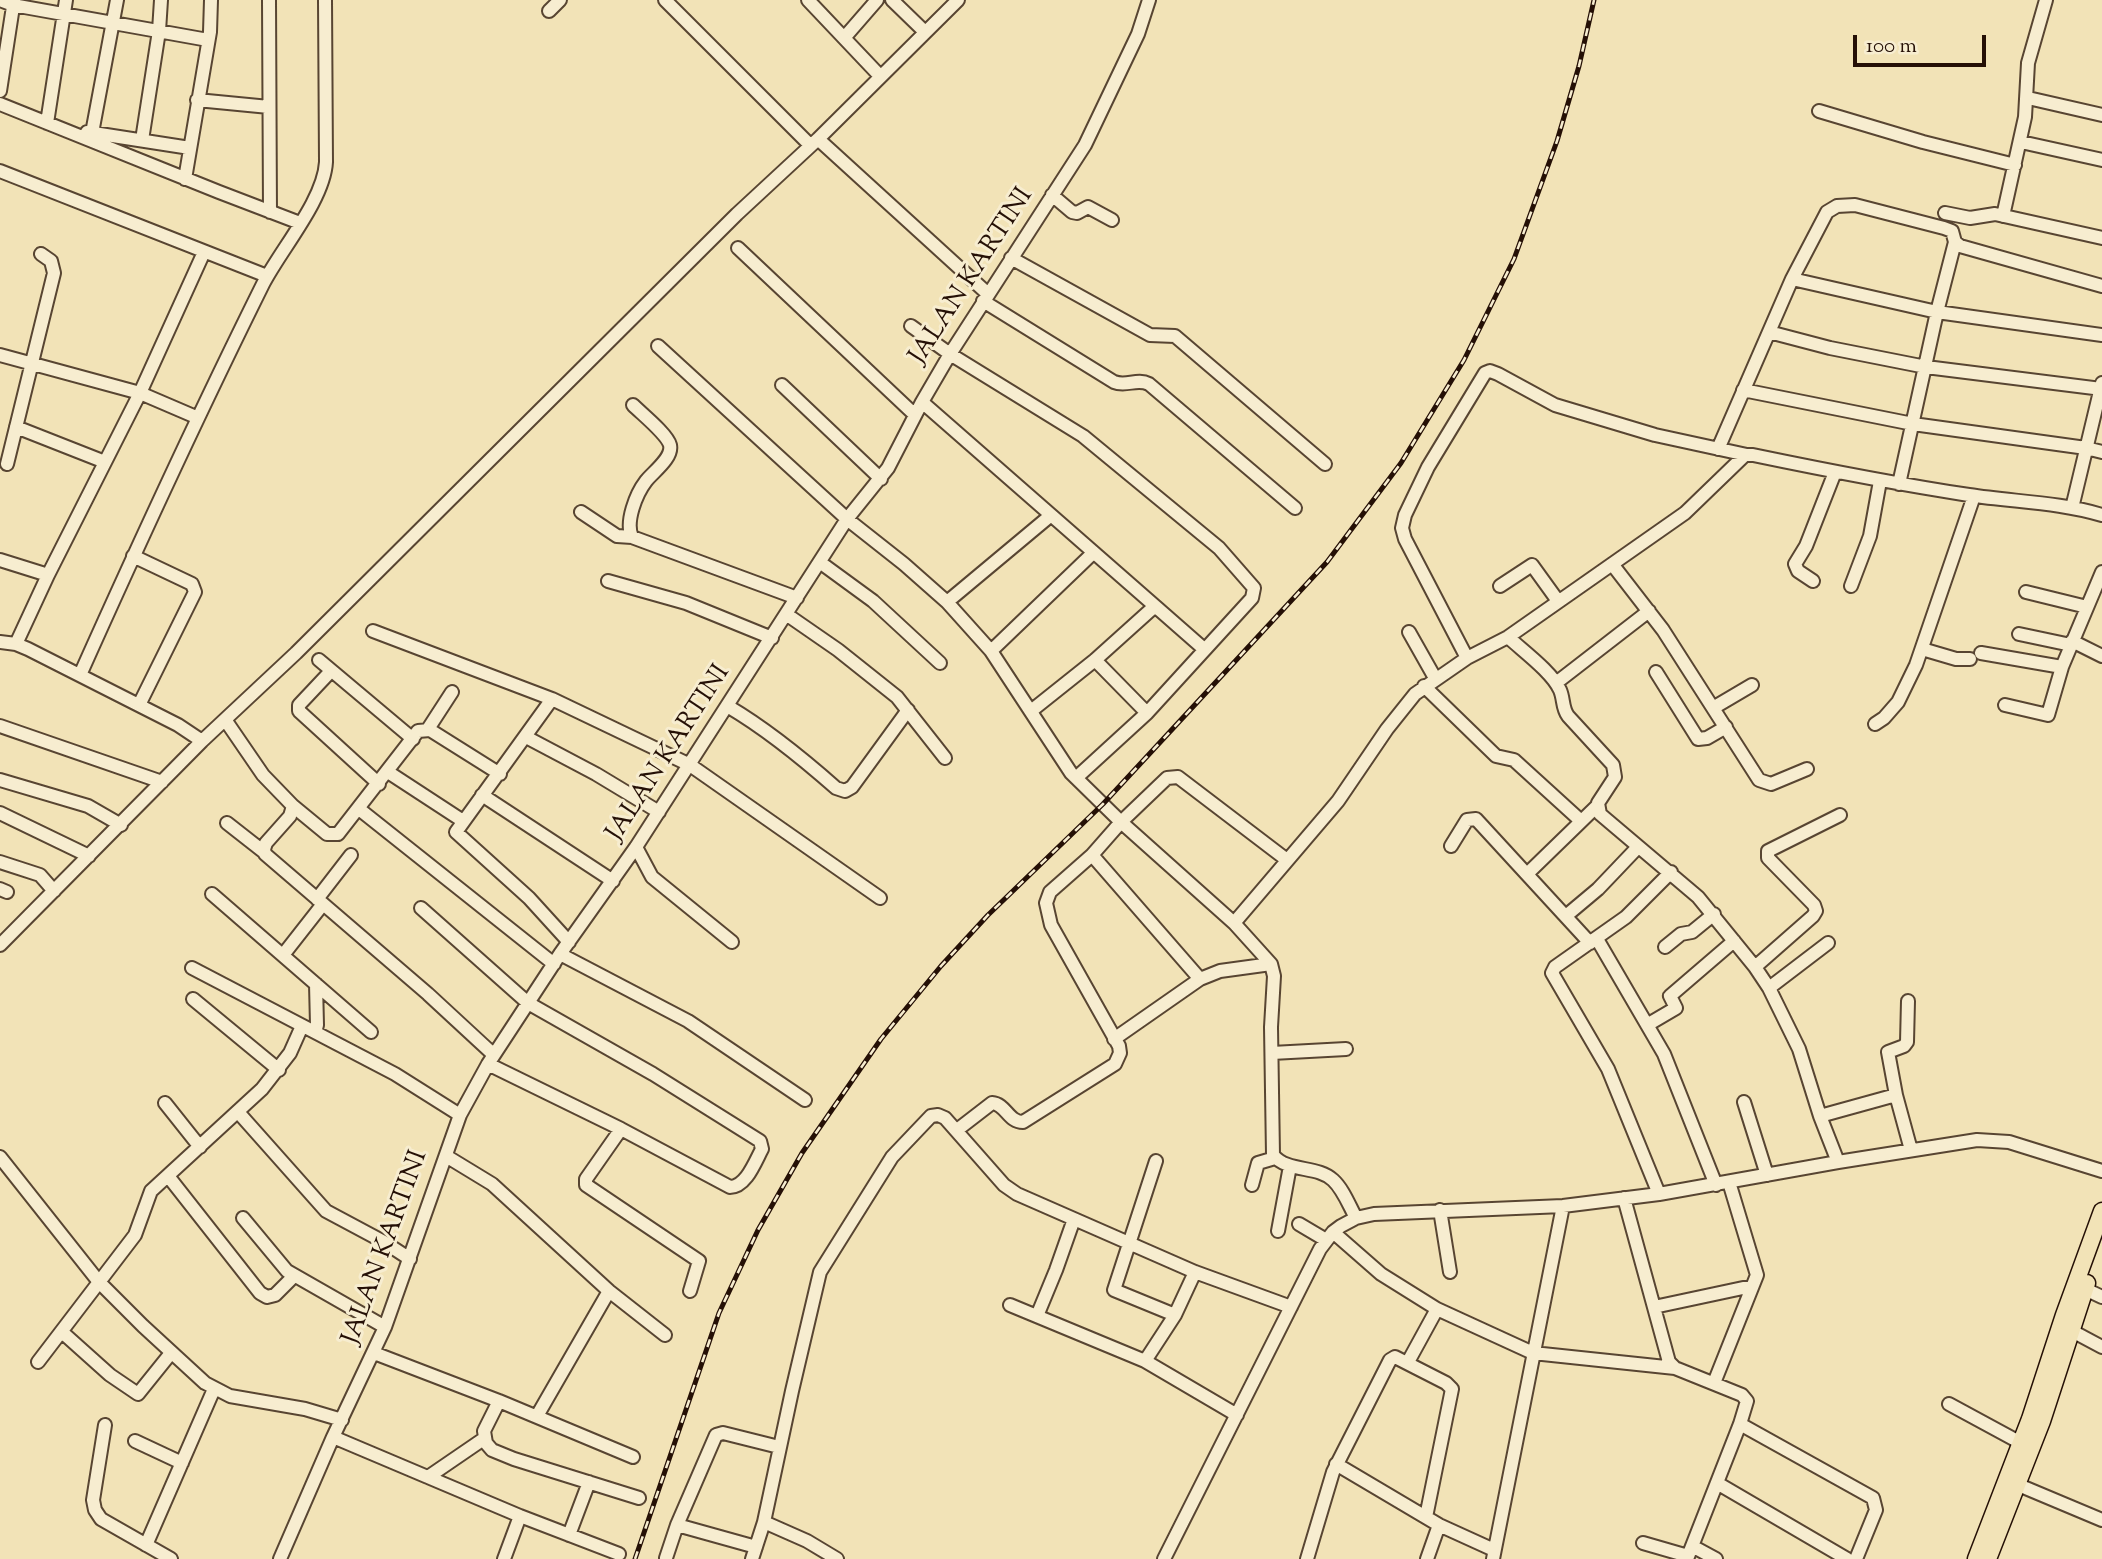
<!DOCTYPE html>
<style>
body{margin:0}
#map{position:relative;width:2102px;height:1559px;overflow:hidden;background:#f2e3b7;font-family:"Sorts Mill Goudy",serif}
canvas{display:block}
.scale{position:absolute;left:1853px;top:35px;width:133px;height:32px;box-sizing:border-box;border:4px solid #251006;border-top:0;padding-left:9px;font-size:21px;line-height:24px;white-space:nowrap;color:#251006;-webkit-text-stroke:5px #f7edd0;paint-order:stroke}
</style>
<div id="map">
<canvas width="2102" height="1559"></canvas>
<div class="scale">100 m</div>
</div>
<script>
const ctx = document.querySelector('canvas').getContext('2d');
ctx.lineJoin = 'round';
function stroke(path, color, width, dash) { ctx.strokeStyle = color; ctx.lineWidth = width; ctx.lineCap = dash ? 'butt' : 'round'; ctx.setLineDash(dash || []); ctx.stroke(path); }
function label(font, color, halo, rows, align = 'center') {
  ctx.font = font + ' "Sorts Mill Goudy",serif'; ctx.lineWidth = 6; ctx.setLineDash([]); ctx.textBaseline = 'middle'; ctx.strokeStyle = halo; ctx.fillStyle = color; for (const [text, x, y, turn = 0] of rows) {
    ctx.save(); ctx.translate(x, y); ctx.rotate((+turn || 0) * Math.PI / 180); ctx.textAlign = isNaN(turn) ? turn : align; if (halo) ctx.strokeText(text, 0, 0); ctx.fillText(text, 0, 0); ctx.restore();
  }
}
const minor = new Path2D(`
 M 0,0 L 13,5 L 208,40
 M 269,0 L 270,212
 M 665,0 L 810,145
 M 808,0 L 880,76
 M 892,0 L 925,32
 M 549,11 L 560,0
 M 844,38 L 877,0
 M 0,91 L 14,0
 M 2028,98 L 2102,115
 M 197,100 L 269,107
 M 0,104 L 219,192 L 300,223
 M 1819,111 L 1923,142 L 2015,165
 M 47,123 L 66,0
 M 87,132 L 190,148
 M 92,133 L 117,0
 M 818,139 L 988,294
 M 142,140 L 159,31 L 161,0
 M 2021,142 L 2102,160
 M 0,171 L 267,276
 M 185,179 L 210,32 L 211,0
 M 1052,195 L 1072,212 L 1077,213 L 1088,207 L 1112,220
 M 1945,213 L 1970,218 L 1995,214 L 2102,238
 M 2003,216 L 2025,117 L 2028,63 L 2046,0
 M 738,248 L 915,415
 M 1011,258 L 1150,335 L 1175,336 L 1325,464
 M 1792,279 L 1937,312 L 2102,335
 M 983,301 L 1114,382 C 1126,387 1137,378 1149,384 L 1295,508
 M 911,326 L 950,354 L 1083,436 L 1219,548 L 1254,588 L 1252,598 L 1147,713 L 1076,778
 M 1769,332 L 1830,348 L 1926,367 L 2102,389
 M 658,346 L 847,519 L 904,564 L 947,602 L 991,651 L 1071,773 L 1121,822 L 1234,923 L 1271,964 L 1274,976 L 1271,1027 L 1273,1155 C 1288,1173 1317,1165 1333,1180 C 1343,1189 1349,1205 1356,1218
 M 0,355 L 140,393 L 196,417
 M 782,385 L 881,479
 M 1743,390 L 1913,424 L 2086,448 L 2102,452
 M 922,402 L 1155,606 L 1095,660 L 1031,711
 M 633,405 C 642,414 667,434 670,445 C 673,458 653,472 646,481 C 636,494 625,522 632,537 L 797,598
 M 16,427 L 105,462
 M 1718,449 L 1792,279 L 1827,212 L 1837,206 L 1855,205 L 1944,228 L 1952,231 L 1955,242 L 1960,246 L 2102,286
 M 7,464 L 54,273 L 51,261 L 41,254
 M 1899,484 L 1937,312 L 1955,242
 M 2072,508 L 2102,383
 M 581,512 L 617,536 L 632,537
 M 133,556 L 192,584 L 195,592 L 139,705
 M 0,560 L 48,575
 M 821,563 L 873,601 L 940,663
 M 1612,564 L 1663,630 L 1759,780 L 1771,784 L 1807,769
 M 608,581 L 686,603 L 772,638
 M 1813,581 L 1798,571 L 1795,564 L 1806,546 L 1835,472
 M 1500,586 L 1532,565 L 1558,601
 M 1851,586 L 1870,536 L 1880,481
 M 2026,592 L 2087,607
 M 947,602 L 1050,516
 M 1155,606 L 1204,649
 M 786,614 L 838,650 L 897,697 L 945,758
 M 373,631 L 552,699 L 690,765 L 880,898
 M 1409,632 L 1435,678
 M 2019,634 L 2071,645
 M 1508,637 C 1523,651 1552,672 1560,690 C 1564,699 1562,708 1568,716 L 1613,765 L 1615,777 L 1598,803 L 1600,814 L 1698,897 L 1755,967 L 1769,988 L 1799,1049 L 1820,1116 L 1838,1162
 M 2072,641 L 2102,656
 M 0,642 L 16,644 L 28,649 L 178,725 L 202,741
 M 16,644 L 48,575 L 140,393 L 204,252
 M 1922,649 L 1956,659 L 1970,659
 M 991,651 L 1093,553
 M 1981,653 L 2062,667
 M 1467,658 L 1405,539 L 1402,528 L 1405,515 L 1428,467 L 1485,373 L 1490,371 L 1498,374 L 1555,405 L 1655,435 L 1747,455
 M 319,660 L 413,739
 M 1095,660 L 1147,713
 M 331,671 L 299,705 L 299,711 L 379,784
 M 1656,672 L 1698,739 L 1707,738 L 1726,727
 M 80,675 C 139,543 199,413 263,284 C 281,249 324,200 326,162 L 325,0
 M 1556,683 L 1649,611
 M 1424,686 L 1496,756 L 1514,760 L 1581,821
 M 552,699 L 456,832 L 529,898 L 569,942
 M 2005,705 L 2048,715 L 2062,667 L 2102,572
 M 729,707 C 768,730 802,758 836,788 L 845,791 L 852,787 L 908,710
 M 1713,708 L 1752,685
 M 226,721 L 263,775 L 293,806 L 290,816 L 266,843 L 264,849 L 265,854 L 428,994 L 494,1055
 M 1875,724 L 1884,718 L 1898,702 L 1916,665 L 1974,496
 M 0,726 L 162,782
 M 428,729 L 452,692
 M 526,737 L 596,774 L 659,812
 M 388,772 L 463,821
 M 0,780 L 88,806 L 121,825
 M 482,795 L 613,881
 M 293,806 L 327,834 L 338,834 L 418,731 L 430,730 L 500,774
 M 359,809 L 554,964
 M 0,813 L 89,856
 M 227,823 L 264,852
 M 1451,846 L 1467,820 L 1476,819 L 1590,943
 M 636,847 L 652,877 L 732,942
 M 1092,855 L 1200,979
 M 0,862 L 40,875 L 54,891
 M 1527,874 L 1597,806
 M 0,889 L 7,892
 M 212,894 L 371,1032
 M 317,899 L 351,855
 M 421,908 L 528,1003 L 653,1074 L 760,1141 L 762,1149 C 755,1162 746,1187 730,1187 L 621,1129 L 488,1064
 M 1567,915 L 1598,889 L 1638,847
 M 1234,923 L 1338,801 L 1387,729 L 1415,694 L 1467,658 L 1508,637 L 1685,513 L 1745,455 L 1753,455 C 1825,470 1897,484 1969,495 C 2014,502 2059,502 2102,515
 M 1597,939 L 1664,1054 L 1716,1185
 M 0,945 L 202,741 L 296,653 L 737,214 L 818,139 L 958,0
 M 1665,947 L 1681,934 L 1692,932 L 1714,914
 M 560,954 L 688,1021 L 805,1100
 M 283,955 L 323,904
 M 1755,967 L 1813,916 L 1816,911 L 1814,905 L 1768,858 L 1768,851 L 1840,815
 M 192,968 L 395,1074 L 460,1115
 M 1769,988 L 1828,943
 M 193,999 L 279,1070
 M 1908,1001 L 1907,1042 L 1904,1046 L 1888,1052 L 1896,1095 L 1911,1150
 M 1647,1025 L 1676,1008 L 1670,996 L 1734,941
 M 315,1032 L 317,1025 L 316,984
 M 1114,1039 L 1200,979 L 1220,971 L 1271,964
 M 1272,1053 L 1346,1049
 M 1744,1102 L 1767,1175
 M 165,1103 L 200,1147
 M 238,1112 L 326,1211 L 384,1242 L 410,1259
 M 1820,1116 L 1896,1095
 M 621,1129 L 586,1179 L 586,1185 L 699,1261 L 690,1291
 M 957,1130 L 992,1103 C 1006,1104 1008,1122 1023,1122 L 1115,1064 L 1120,1053 L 1119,1046 L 1051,925 L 1046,903 L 1050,892 L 1092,855 L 1121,822 L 1167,778 L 1178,777 L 1287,860
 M 446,1156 L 492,1184 L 609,1291 L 665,1335
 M 0,1157 L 99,1282 L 143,1326 L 205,1383 L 230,1396 L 305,1409 L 342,1420
 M 1156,1161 L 1114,1290 L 1175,1315
 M 168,1176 L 260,1293 L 267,1297 L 275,1295 L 294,1276
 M 1252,1185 L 1258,1163 L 1275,1158
 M 1659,1194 L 1608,1069 L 1552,973 L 1555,967 L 1626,917 L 1671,872
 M 1624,1198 L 1669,1362 L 1675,1368 L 1742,1395 L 1747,1401 L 1740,1424 L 1687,1559
 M 1440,1210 L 1450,1272
 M 243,1218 L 287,1271 L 385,1327
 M 1299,1224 L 1326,1240
 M 1278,1231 L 1290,1166
 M 1333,1232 L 1381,1274 L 1437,1309 L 1533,1353 L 1675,1368
 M 2085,1289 L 2102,1297
 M 1010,1305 L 1145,1361 L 1237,1415
 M 1654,1307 L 1743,1288 L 1751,1288
 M 1037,1316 L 1056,1270 L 1074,1219
 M 2072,1331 L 2102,1347
 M 62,1332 L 110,1375 L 138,1394 L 171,1353
 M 374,1353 L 499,1401 L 633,1457
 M 1145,1361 L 1175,1315 L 1195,1272
 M 38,1362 L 135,1235 L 151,1191 L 262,1089 L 290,1053 L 302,1026
 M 1408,1362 L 1437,1309
 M 1714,1383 L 1757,1275 L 1729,1182
 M 499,1401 L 484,1431 L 486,1443 L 492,1450 L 514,1459 L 639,1498
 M 1949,1404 L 2021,1443
 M 537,1416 L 609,1291
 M 1740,1424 L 1873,1498 L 1876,1510 L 1856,1559
 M 105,1425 L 93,1500 L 95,1510 L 101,1519 L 171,1559
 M 333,1437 L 520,1516 L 619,1554
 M 135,1441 L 182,1463
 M 1336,1464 L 1439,1525 L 1494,1550
 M 428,1477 L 485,1438
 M 2009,1481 L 2102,1520
 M 1717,1483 L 1847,1559
 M 764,1522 L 807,1541 L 837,1559
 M 677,1525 L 756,1547
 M 569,1535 L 589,1482
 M 1643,1543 L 1688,1556
 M 146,1545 L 214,1389
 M 1692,1546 L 1716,1559
 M 666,1558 L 677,1525 L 716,1435 L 723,1433 L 779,1447
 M 280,1559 L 333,1437 L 385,1327 L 460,1115 L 488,1064 L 560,954 L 636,847 L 847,519 L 888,468 L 922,402 L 950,354 L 1085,145 L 1138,34 L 1149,0
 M 504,1559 L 520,1516
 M 752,1559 L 764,1522 L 792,1391 L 820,1272 L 892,1157 L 931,1116 L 938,1115 L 945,1118 L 1004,1185 L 1017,1194 L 1195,1272 L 1291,1307
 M 1164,1559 L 1320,1249 L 1333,1232 L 1341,1226 L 1356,1218 L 1374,1214 L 1563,1206 L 1659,1194 L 1838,1162 L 1977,1140 L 2009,1142 L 2102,1171
 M 1307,1559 L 1333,1472 L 1390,1360 L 1395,1357 L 1446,1383 L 1452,1389 L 1426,1517
 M 1427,1559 L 1439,1525
 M 1493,1559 L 1563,1206`);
const major = new Path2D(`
 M 1976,1559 L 2030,1419 L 2064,1315 L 2102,1211
 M 1988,1559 L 2042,1421 L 2087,1283`);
stroke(minor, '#584532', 16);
stroke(major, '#251006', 19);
stroke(minor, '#f7edd0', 12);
stroke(major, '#f2e3b7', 16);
const rail = new Path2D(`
 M 635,1559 L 719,1313 L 758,1230 L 802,1153 L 881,1039 L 941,966 L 988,915 L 1103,804 L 1327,562 L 1401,463 L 1464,360 L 1514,259 L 1557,141 L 1579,66 L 1594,0`);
stroke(rail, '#251006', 5);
stroke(rail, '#f7edd0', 2.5, [8]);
label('26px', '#251006', '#f7edd0', [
 ["JALAN KARTINI",973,277,-57],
 ["JALAN KARTINI",670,754,-57],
 ["JALAN KARTINI",387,1248,-70]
]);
</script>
